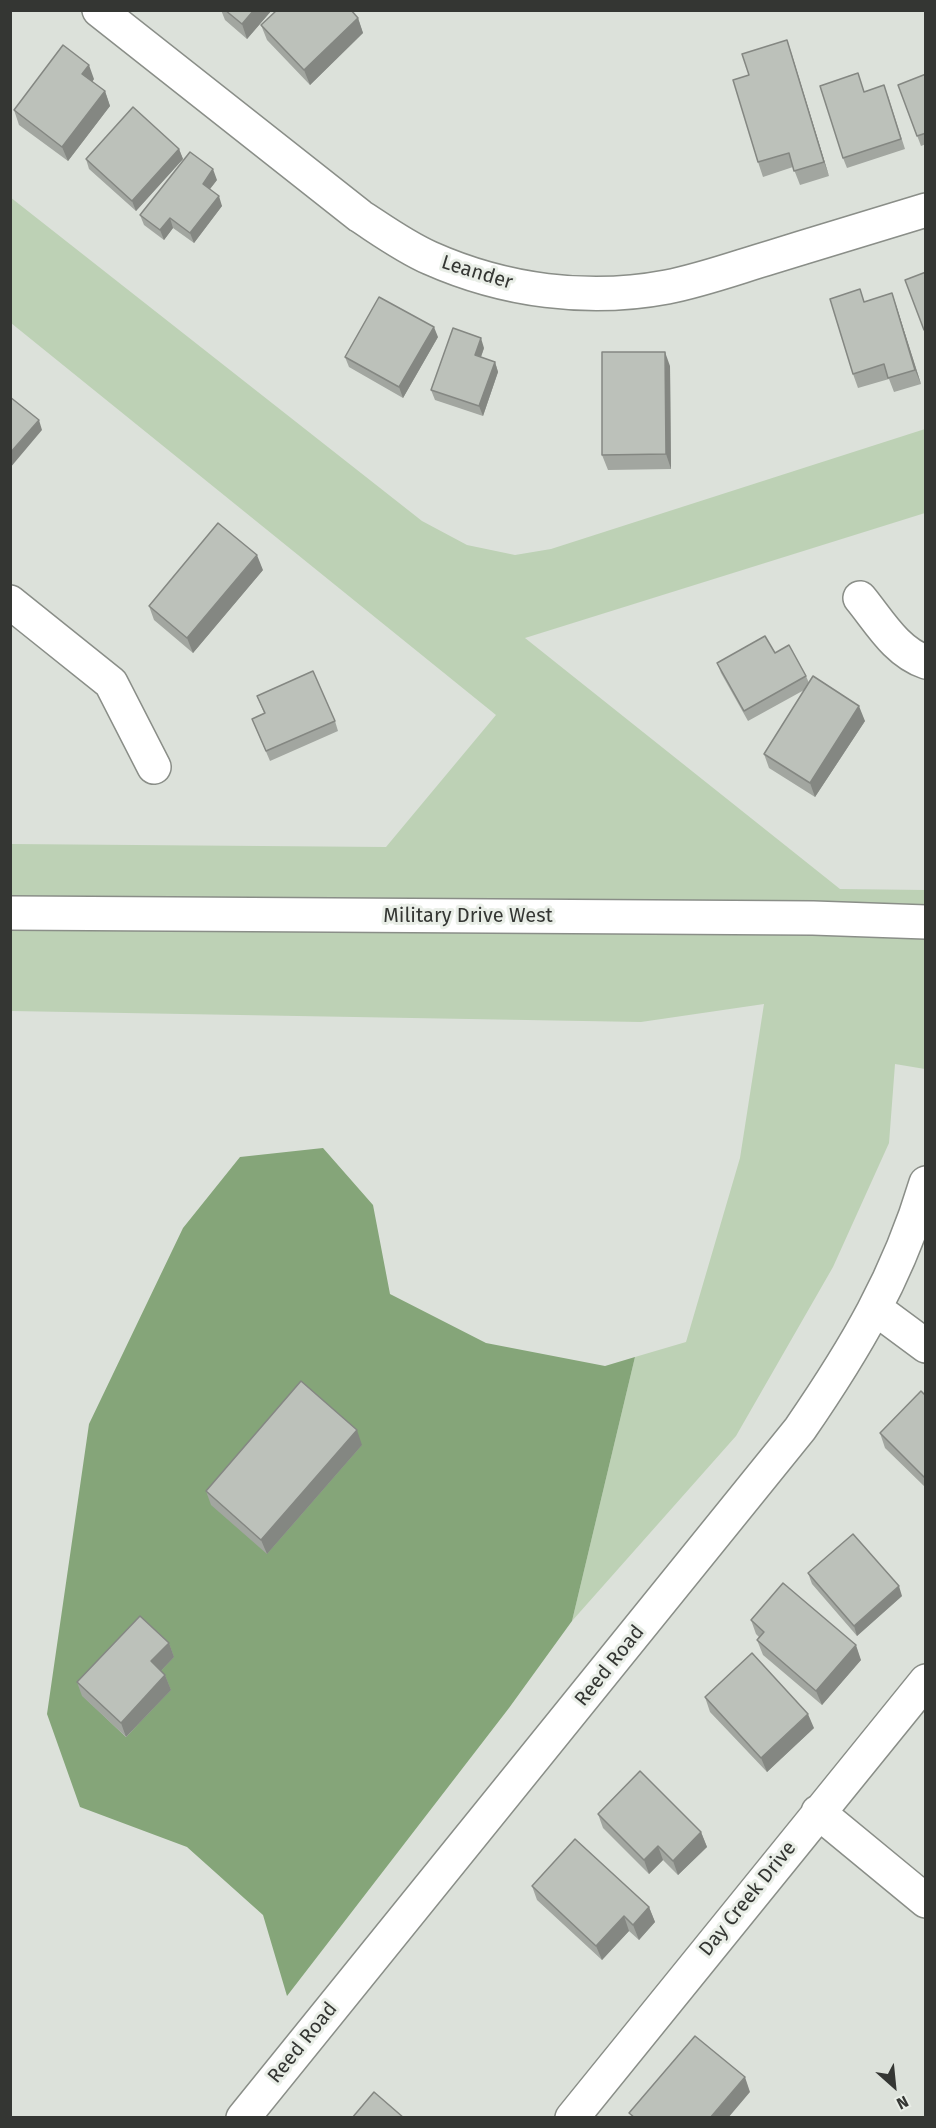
<!DOCTYPE html>
<style>
body{margin:0}
#map{position:relative;width:936px;height:2128px;overflow:hidden;background:#dce1da;font-family:"Fira Sans",sans-serif}
canvas{display:block}
.frame{position:absolute;inset:0;border:12px solid #343633;pointer-events:none}
.north{position:absolute;left:864px;top:2056px;width:60px;height:60px;-webkit-text-stroke:4px #e9eee7;paint-order:stroke;rotate:153deg;font-size:16px;font-weight:700;line-height:24px;text-align:center;color:#343633}
.north::after{content:'';display:block;margin:auto;width:21px;height:27px;background:#343633;clip-path:polygon(50% 0,100% 100%,50% 72%,0 100%)}
</style>
<div id="map">
<canvas width="936" height="2128"></canvas>
<div class="frame"></div>
<div class="north">N</div>
</div>
<script>
const ctx = document.querySelector('canvas').getContext('2d');
ctx.lineJoin = 'round';
function paint(path, color) { ctx.fillStyle = color; ctx.fill(path, 'evenodd'); }
function stroke(path, color, width, dash) { ctx.strokeStyle = color; ctx.lineWidth = width; ctx.lineCap = dash ? 'butt' : 'round'; ctx.setLineDash(dash || []); ctx.stroke(path); }
function label(font, color, halo, rows, align = 'center') {
  ctx.font = font + ' "Fira Sans",sans-serif'; ctx.lineWidth = 6; ctx.setLineDash([]); ctx.textBaseline = 'middle'; ctx.strokeStyle = halo; ctx.fillStyle = color; for (const [text, x, y, turn = 0] of rows) {
    ctx.save(); ctx.translate(x, y); ctx.rotate((+turn || 0) * Math.PI / 180); ctx.textAlign = isNaN(turn) ? turn : align; if (halo) ctx.strokeText(text, 0, 0); ctx.fillText(text, 0, 0); ctx.restore();
  }
}
paint(new Path2D(`
 M 10,197 L 422,521 L 467,545 L 515,555 L 551,549 L 925,429 L 925,513 L 525,638 L 840,889 L 926,890 L 925,1069 L 895,1064 L 889,1143 L 833,1267 L 736,1436 L 572,1621 L 635,1357 L 686,1342 L 740,1158 L 764,1004 L 641,1022 L 11,1011 L 11,844 L 386,847 L 496,715 L 11,323 Z`), '#bdd1b5');
paint(new Path2D(`
 M 323,1148 L 373,1205 L 390,1294 L 486,1343 L 605,1366 L 635,1357 L 572,1621 L 509,1708 L 287,1996 L 263,1915 L 187,1847 L 80,1807 L 47,1714 L 89,1424 L 183,1228 L 240,1157 ZM 170,1690 L 126,1737 L 83,1696 Z`), '#85a579');
const minor = new Path2D(`
 M 99,10 L 360,216 C 383,231 405,247 430,258 C 504,291 588,302 667,287 C 703,280 738,267 772,257 C 823,241 874,226 926,210
 M 860,598 C 879,621 896,652 926,662
 M 10,602 L 111,683 L 154,767
 M 10,913 L 813,918 L 926,922
 M 876,1309 L 926,1346
 M 818,1812 L 926,1901
 M 243,2118 L 800,1429 C 855,1349 898,1277 926,1183
 M 572,2118 L 926,1681`);
stroke(minor, '#8a8e88', 36);
stroke(minor, '#fff', 33);
paint(new Path2D(`
 M 221,10 L 272,10 L 247,39 L 225,20 Z
 M 358,18 L 363,33 L 310,85 L 267,40 L 261,25 Z
 M 787,40 L 829,176 L 800,185 L 793,167 L 763,177 L 758,162 L 749,75 Z
 M 926,74 L 926,144 L 921,146 L 898,85 Z
 M 94,79 L 92,82 L 105,91 L 110,106 L 68,161 L 19,125 L 14,110 Z
 M 864,92 L 888,96 L 905,149 L 847,168 L 843,158 Z
 M 179,149 L 183,159 L 136,211 L 89,169 L 86,159 Z
 M 217,180 L 210,189 L 222,206 L 194,243 L 173,228 L 164,240 L 144,225 L 140,215 Z
 M 892,293 L 921,384 L 894,392 L 889,379 L 858,388 L 853,374 L 864,302 Z
 M 438,337 L 403,398 L 349,367 L 345,357 Z
 M 484,348 L 481,357 L 495,362 L 498,372 L 483,416 L 435,400 L 431,390 Z
 M 670,366 L 671,469 L 608,470 L 602,455 Z
 M 263,570 L 193,653 L 154,620 L 149,606 Z
 M 775,653 L 806,676 L 809,683 L 865,721 L 815,797 L 769,768 L 764,754 L 806,689 L 748,721 L 721,673 L 717,663 Z
 M 257,696 L 335,721 L 338,731 L 270,761 L 252,719 L 264,713 Z
 M 926,1396 L 926,1488 L 885,1448 L 880,1433 Z
 M 362,1445 L 267,1554 L 211,1505 L 206,1491 Z
 M 808,1573 L 902,1596 L 857,1636 L 812,1584 Z
 M 751,1620 L 861,1660 L 822,1705 L 763,1655 L 757,1640 L 759,1637 L 756,1634 Z
 M 169,1643 L 174,1657 L 161,1671 L 165,1675 L 171,1690 L 126,1737 L 82,1696 L 77,1682 Z
 M 705,1697 L 814,1728 L 767,1772 L 710,1712 Z
 M 598,1814 L 701,1832 L 707,1847 L 678,1875 L 663,1860 L 649,1874 L 603,1828 Z
 M 532,1886 L 649,1907 L 655,1922 L 639,1940 L 629,1931 L 602,1960 L 537,1900 Z`), '#a2a6a0');
paint(new Path2D(`
 M 254,10 L 272,10 L 247,39 L 242,24 Z
 M 358,18 L 363,33 L 310,85 L 304,70 Z
 M 787,40 L 792,55 L 829,176 L 824,162 Z
 M 89,65 L 94,79 L 88,88 L 82,74 Z
 M 105,91 L 110,106 L 68,161 L 62,147 Z
 M 179,149 L 183,159 L 136,211 L 132,201 Z
 M 213,169 L 217,180 L 206,194 L 203,184 Z
 M 219,196 L 222,206 L 194,243 L 190,233 Z
 M 170,218 L 173,228 L 164,240 L 160,230 Z
 M 892,293 L 897,308 L 921,384 L 915,370 Z
 M 434,327 L 438,337 L 403,398 L 399,387 Z
 M 481,338 L 484,348 L 478,365 L 475,355 Z
 M 665,352 L 670,366 L 671,469 L 666,454 Z
 M 495,362 L 498,372 L 483,416 L 479,406 Z
 M 39,420 L 42,430 L 10,468 L 10,453 Z
 M 257,555 L 263,570 L 193,653 L 187,638 Z
 M 859,706 L 865,721 L 815,797 L 810,783 Z
 M 357,1430 L 362,1445 L 267,1554 L 261,1540 Z
 M 899,1586 L 902,1596 L 857,1636 L 854,1626 Z
 M 169,1643 L 174,1657 L 156,1676 L 151,1661 Z
 M 856,1645 L 861,1660 L 822,1705 L 816,1691 Z
 M 165,1675 L 171,1690 L 126,1737 L 121,1723 Z
 M 808,1714 L 814,1728 L 767,1772 L 761,1758 Z
 M 701,1832 L 707,1847 L 678,1875 L 673,1861 Z
 M 658,1846 L 663,1860 L 649,1874 L 644,1860 Z
 M 649,1907 L 655,1922 L 639,1940 L 633,1925 Z
 M 624,1916 L 629,1931 L 602,1960 L 596,1946 Z
 M 745,2077 L 750,2092 L 728,2118 L 710,2118 Z`), '#848782');
const building = new Path2D(`
 M 225,10 L 254,10 L 242,24 Z
 M 277,10 L 351,10 L 358,18 L 304,70 L 261,25 Z
 M 787,40 L 824,162 L 794,171 L 789,153 L 758,162 L 733,80 L 749,75 L 742,54 Z
 M 63,45 L 89,65 L 82,74 L 105,91 L 62,147 L 14,110 Z
 M 858,73 L 864,92 L 884,85 L 901,139 L 843,158 L 820,86 Z
 M 926,74 L 926,133 L 917,136 L 898,85 Z
 M 133,107 L 179,149 L 132,201 L 86,159 Z
 M 190,152 L 213,169 L 203,184 L 219,196 L 190,233 L 170,218 L 160,230 L 140,215 Z
 M 926,272 L 926,329 L 924,330 L 905,280 Z
 M 860,289 L 864,302 L 892,293 L 915,370 L 888,378 L 884,364 L 853,374 L 830,299 Z
 M 379,297 L 434,327 L 399,387 L 345,357 Z
 M 453,328 L 481,338 L 475,355 L 495,362 L 479,406 L 431,390 Z
 M 602,352 L 665,352 L 666,454 L 602,455 Z
 M 10,397 L 39,420 L 10,453 Z
 M 218,523 L 257,555 L 187,638 L 149,606 Z
 M 765,636 L 775,653 L 789,645 L 806,676 L 744,711 L 717,663 Z
 M 313,671 L 335,721 L 266,751 L 252,719 L 265,713 L 257,696 Z
 M 813,676 L 859,706 L 810,783 L 764,754 Z
 M 301,1381 L 357,1430 L 261,1540 L 206,1491 Z
 M 921,1391 L 926,1396 L 926,1479 L 880,1433 Z
 M 853,1534 L 899,1586 L 854,1626 L 808,1573 Z
 M 783,1583 L 856,1645 L 816,1691 L 757,1640 L 764,1632 L 751,1620 Z
 M 140,1616 L 169,1643 L 151,1661 L 165,1675 L 121,1723 L 77,1682 Z
 M 752,1653 L 808,1714 L 761,1758 L 705,1697 Z
 M 640,1771 L 701,1832 L 673,1861 L 658,1846 L 644,1860 L 598,1814 Z
 M 575,1839 L 649,1907 L 633,1925 L 624,1916 L 596,1946 L 532,1886 Z
 M 695,2036 L 745,2077 L 710,2118 L 635,2118 L 629,2113 Z
 M 374,2092 L 404,2118 L 352,2118 Z`);
paint(building, '#bcc1ba');
stroke(building, '#848782', 1.5);
label('20px', '#343633', '#e9eee7', [
 ["Leander",477,273,17],
 ["Military Drive West",468,916],
 ["Reed Road",610,1666,-51],
 ["Day Creek Drive",748,1899,-51],
 ["Reed Road",303,2043,-51]
]);
</script>
